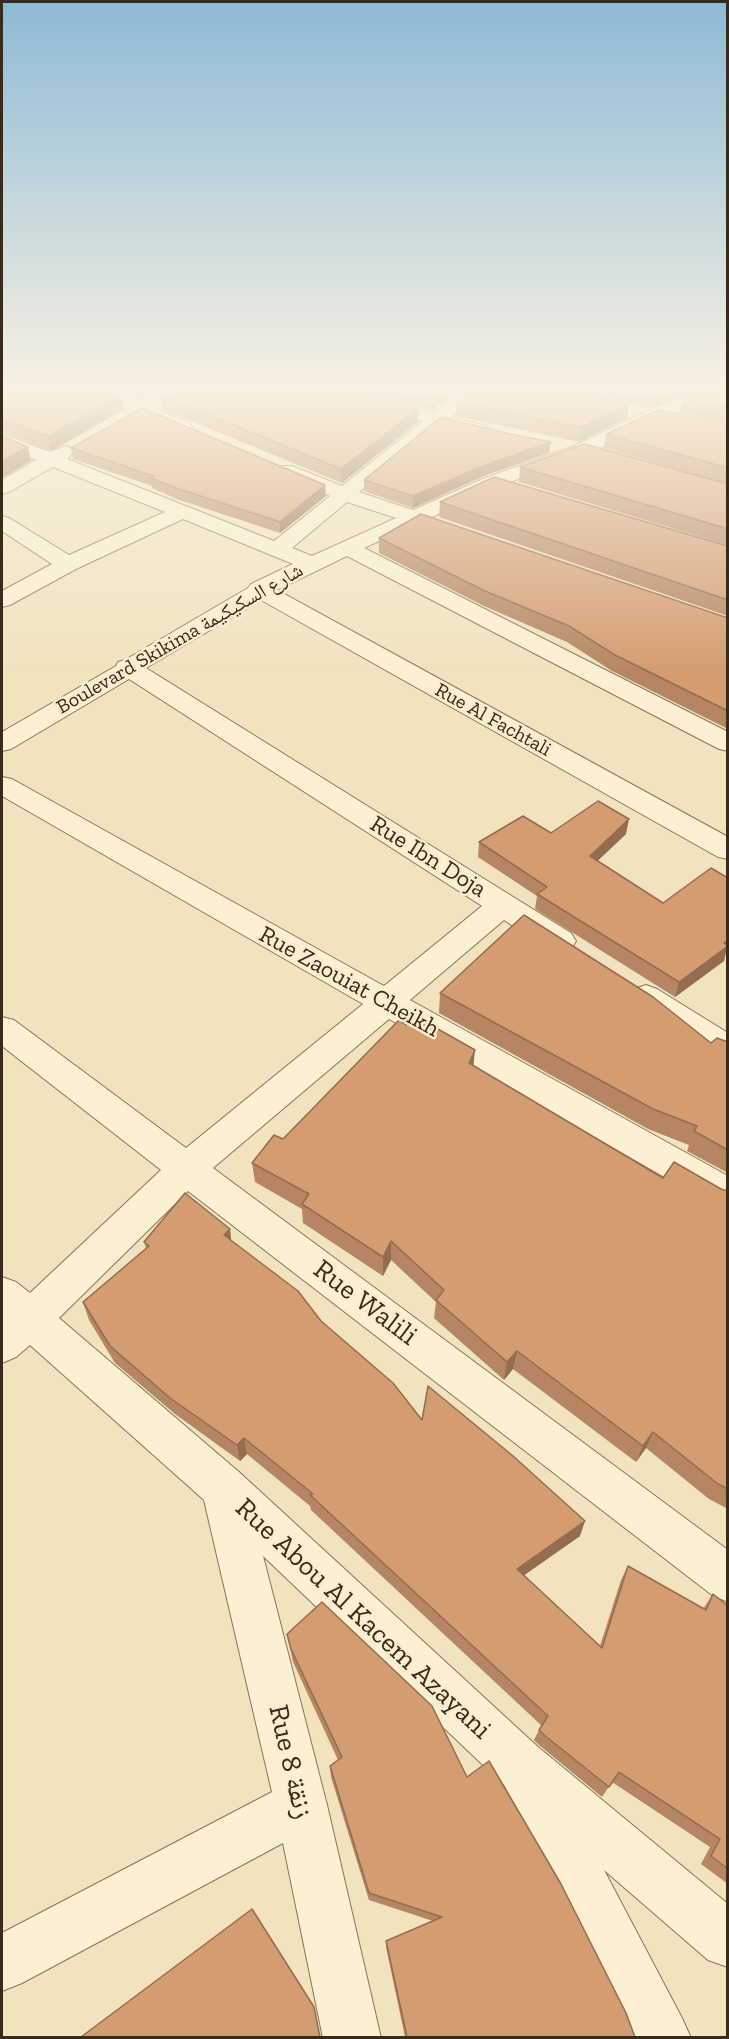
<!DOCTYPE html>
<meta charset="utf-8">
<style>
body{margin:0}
#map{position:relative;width:729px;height:2039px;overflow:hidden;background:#f1e3be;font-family:"Zilla Slab",serif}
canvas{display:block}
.frame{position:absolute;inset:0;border:3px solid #392b1b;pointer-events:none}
</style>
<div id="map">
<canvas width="729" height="2039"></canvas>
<div class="frame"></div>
</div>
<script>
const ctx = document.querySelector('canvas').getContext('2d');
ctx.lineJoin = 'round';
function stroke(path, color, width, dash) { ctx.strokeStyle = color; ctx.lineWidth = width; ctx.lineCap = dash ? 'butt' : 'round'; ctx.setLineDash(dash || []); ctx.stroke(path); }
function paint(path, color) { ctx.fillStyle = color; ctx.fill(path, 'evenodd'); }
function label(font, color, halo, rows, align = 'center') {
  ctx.font = font + ' "Zilla Slab","Noto Naskh Arabic",serif'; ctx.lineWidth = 5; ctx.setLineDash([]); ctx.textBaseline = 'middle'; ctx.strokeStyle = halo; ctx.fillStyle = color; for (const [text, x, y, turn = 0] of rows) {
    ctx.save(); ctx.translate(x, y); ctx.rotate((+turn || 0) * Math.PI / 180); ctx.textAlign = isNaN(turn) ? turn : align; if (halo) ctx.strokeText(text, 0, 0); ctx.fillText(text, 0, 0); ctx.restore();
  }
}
const minor = new Path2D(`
 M 80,387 L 105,387 L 190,423 L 192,427 L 190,431 L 176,431 L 83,391 Z
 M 301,387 L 333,387 L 433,413 L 465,387 L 485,387 L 451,417 L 487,426 L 489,430 L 487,434 L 480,436 L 440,426 L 359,492 L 413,510 L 485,478 L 574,446 L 645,412 L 709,387 L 728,387 L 728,393 L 659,420 L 588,454 L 499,486 L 432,517 L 433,520 L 430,524 L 423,526 L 416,524 L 364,548 L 728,732 L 728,751 L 719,749 L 347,556 L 277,590 L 728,837 L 728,859 L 718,857 L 261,600 L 146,668 L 571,933 L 576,941 L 571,949 C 547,956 524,933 504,920 L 410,1000 L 728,1176 L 728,1210 L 715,1206 L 389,1019 L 213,1168 L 728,1550 L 728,1602 L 712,1595 L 188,1191 L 59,1318 L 239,1472 L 538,1747 L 728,1904 L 728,1967 L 708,1960 L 604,1870 L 682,2018 L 691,2038 L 631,2038 L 504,1785 L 263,1556 L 327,1805 L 381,2038 L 323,2038 L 283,1843 L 22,1983 L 2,1991 L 2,1933 L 272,1792 L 204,1500 L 30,1345 L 16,1357 L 2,1363 L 2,1277 L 16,1282 L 30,1293 L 161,1170 L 2,1046 L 2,1017 L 14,1020 L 186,1148 L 363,1004 L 2,796 L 2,777 L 12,779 L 384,986 L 482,906 L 129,679 L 11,749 L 2,751 L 2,732 L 116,666 L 118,662 L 125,660 L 248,588 L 251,584 L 293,564 L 183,519 L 76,569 L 10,605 L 2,607 L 2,591 L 52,564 L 2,531 L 2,516 L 9,518 L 69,555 L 165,512 L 53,467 L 9,492 L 2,494 L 2,480 L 36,460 L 2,447 L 2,434 L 50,452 L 65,446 L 72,448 L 75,452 L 67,459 L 274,541 L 330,496 L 278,474 L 275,470 L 278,466 L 292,466 L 342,486 L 423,421 L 304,391 ZM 347,502 L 396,518 L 312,556 L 292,548 Z
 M 646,985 L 657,989 L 728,1033 L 728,1063 L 716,1059 L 635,1005 L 630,997 L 635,989 Z`);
stroke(minor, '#8b7355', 2);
paint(minor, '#fcf0d2');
paint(new Path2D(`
 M 2,387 L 121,396 L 123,410 L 51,451 L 2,432 Z
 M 112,387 L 163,387 L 141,400 Z
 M 344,387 L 461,387 L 432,410 Z
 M 558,387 L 702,387 L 651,408 Z
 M 728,387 L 728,424 L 680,413 L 683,399 Z
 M 160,395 L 418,422 L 342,483 L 162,409 Z
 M 456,402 L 629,404 L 627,418 L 579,442 L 456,416 Z
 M 728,425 L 728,484 L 604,448 L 606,434 Z
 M 71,448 L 326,496 L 280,533 L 177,499 L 152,488 L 152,486 L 73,459 Z
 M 549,453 L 484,476 L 413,508 L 364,491 L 364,480 Z
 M 520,467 L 728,484 L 728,545 L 519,482 Z
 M 440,502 L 728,546 L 728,616 L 439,517 Z
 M 379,538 L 728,618 L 728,729 L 612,671 L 567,642 L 484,606 L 379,553 Z
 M 551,833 L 626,834 L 597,861 L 663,903 L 728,878 L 728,951 L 726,952 L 724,961 L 675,997 L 535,909 L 537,896 L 478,857 L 479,842 Z
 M 440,993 L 711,1043 L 728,1042 L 728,1173 L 687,1151 L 689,1145 L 648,1129 L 439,1013 Z
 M 406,1025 L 474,1066 L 663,1178 L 728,1191 L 728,1509 L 709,1499 L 646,1448 L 636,1462 L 513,1369 L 504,1380 L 434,1318 L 436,1302 L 391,1260 L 383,1276 L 303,1223 L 302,1209 L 255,1182 L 252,1163 L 283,1139 Z
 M 230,1229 L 231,1241 L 321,1321 L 422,1420 L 580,1536 L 524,1575 L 600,1646 L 621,1580 L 628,1566 L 703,1609 L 713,1594 L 728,1606 L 728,1884 L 701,1864 L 710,1847 L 612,1782 L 602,1797 L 539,1745 L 534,1740 L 539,1730 L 542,1726 L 311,1510 L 310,1506 L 247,1454 L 240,1461 L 175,1414 L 115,1363 L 89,1320 L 83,1302 L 146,1248 L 144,1242 Z
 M 287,1634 L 467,1777 L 635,2037 L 405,2037 L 386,1947 L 386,1941 L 433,1921 L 369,1900 L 331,1777 L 330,1766 L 338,1760 L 293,1662 Z`), '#b58661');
paint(new Path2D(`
 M 139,387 L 163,387 L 141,400 Z
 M 444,387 L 461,387 L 432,410 L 433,396 Z
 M 669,387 L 702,387 L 651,408 L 653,394 Z
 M 121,396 L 123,410 L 51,451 L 48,436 Z
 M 629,404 L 627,418 L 579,442 L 580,427 Z
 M 418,408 L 418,422 L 342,483 L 341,469 Z
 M 551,442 L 549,453 L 484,476 L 413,508 L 413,496 L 485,465 Z
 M 28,447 L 31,461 L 2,478 L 2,461 Z
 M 325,485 L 326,496 L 280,533 L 280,522 Z
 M 629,819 L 626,834 L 587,871 L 590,856 Z
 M 728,940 L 728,951 L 726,952 L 724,961 L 675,997 L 679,982 Z
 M 475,1050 L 473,1070 L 469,1063 Z
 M 230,1229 L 232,1248 L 224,1235 Z
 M 391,1241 L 391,1260 L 383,1276 L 383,1257 Z
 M 517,1351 L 513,1369 L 504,1380 L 507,1362 Z
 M 653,1432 L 646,1448 L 636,1462 L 643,1446 Z
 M 244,1438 L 247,1454 L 240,1461 L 237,1445 Z
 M 585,1521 L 580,1536 L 513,1583 L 517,1569 Z`), '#946d4f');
const building = new Path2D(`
 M 2,387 L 99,387 L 121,396 L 48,436 L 2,419 Z
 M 172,387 L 335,387 L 418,408 L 341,469 L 160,395 Z
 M 400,387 L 444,387 L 433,396 Z
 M 473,387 L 552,387 L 629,404 L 580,427 L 456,402 Z
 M 624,387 L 669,387 L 653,394 Z
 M 715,387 L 728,387 L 728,409 L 683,399 Z
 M 142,408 L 325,485 L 280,522 L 176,488 L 151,478 L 154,476 L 71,448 Z
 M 658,410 L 728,425 L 728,468 L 606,434 Z
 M 441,417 L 501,432 L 551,442 L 485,465 L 413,496 L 364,480 Z
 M 2,436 L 28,447 L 2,461 Z
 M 584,444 L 728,484 L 728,529 L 520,467 Z
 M 494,477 L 728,546 L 728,600 L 440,502 Z
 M 421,514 L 728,618 L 728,711 L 615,655 L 569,626 L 485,591 L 379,538 Z
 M 598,801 L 629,819 L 590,856 L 663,903 L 711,868 L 728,878 L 728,940 L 724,943 L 728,946 L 679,982 L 537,894 L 547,887 L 479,842 L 523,816 L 551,833 Z
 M 524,915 L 653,997 L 711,1043 L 717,1038 L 728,1042 L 728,1150 L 694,1131 L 697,1126 L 653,1109 L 440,993 Z
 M 415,1016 L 475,1050 L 469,1063 L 663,1178 L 674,1162 L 721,1189 L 728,1191 L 728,1489 L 718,1484 L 653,1432 L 643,1446 L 517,1351 L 507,1362 L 436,1300 L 444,1290 L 391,1241 L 383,1257 L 302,1204 L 309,1194 L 252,1163 L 274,1135 L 283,1139 L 399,1020 L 406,1025 Z
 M 185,1193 L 230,1229 L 224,1235 L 298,1291 L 321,1321 L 393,1383 L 422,1420 L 428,1386 L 513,1456 L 585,1521 L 517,1569 L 602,1648 L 628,1566 L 706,1610 L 713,1594 L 728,1606 L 728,1869 L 711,1856 L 720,1839 L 619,1772 L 609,1787 L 544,1735 L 539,1730 L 548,1716 L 310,1495 L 313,1494 L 244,1438 L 237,1445 L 170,1398 L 110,1346 L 83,1302 L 149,1246 L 144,1242 Z
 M 322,1602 L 432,1706 L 467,1777 L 489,1761 L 561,1884 L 626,2013 L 635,2037 L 407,2037 L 386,1941 L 442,1917 L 369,1893 L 330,1766 L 342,1757 L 291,1649 L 287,1634 Z
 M 252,1909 L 314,2007 L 320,2037 L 81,2037 Z`);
paint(building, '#d39c71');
stroke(building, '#946d4f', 1.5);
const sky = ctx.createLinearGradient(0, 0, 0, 673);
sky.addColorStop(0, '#8cbad6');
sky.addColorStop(0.58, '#f9f2e2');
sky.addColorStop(1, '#f9f2e200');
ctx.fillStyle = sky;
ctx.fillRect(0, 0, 729, 673);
label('20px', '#392b1b', '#f8edce', [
 ["Boulevard Skikima شارع السكيكيمة",180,639,-30],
 ["Rue Al Fachtali",493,720,29]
]);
label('24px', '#392b1b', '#f8edce', [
 ["Rue Ibn Doja",428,857,32],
 ["Rue Zaouiat Cheikh",349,982,29]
]);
label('28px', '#392b1b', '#f8edce', [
 ["Rue Walili",365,1303,37],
 ["Rue Abou Al Kacem Azayani",363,1619,43],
 ["Rue 8 زنقة",290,1762,77]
]);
</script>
